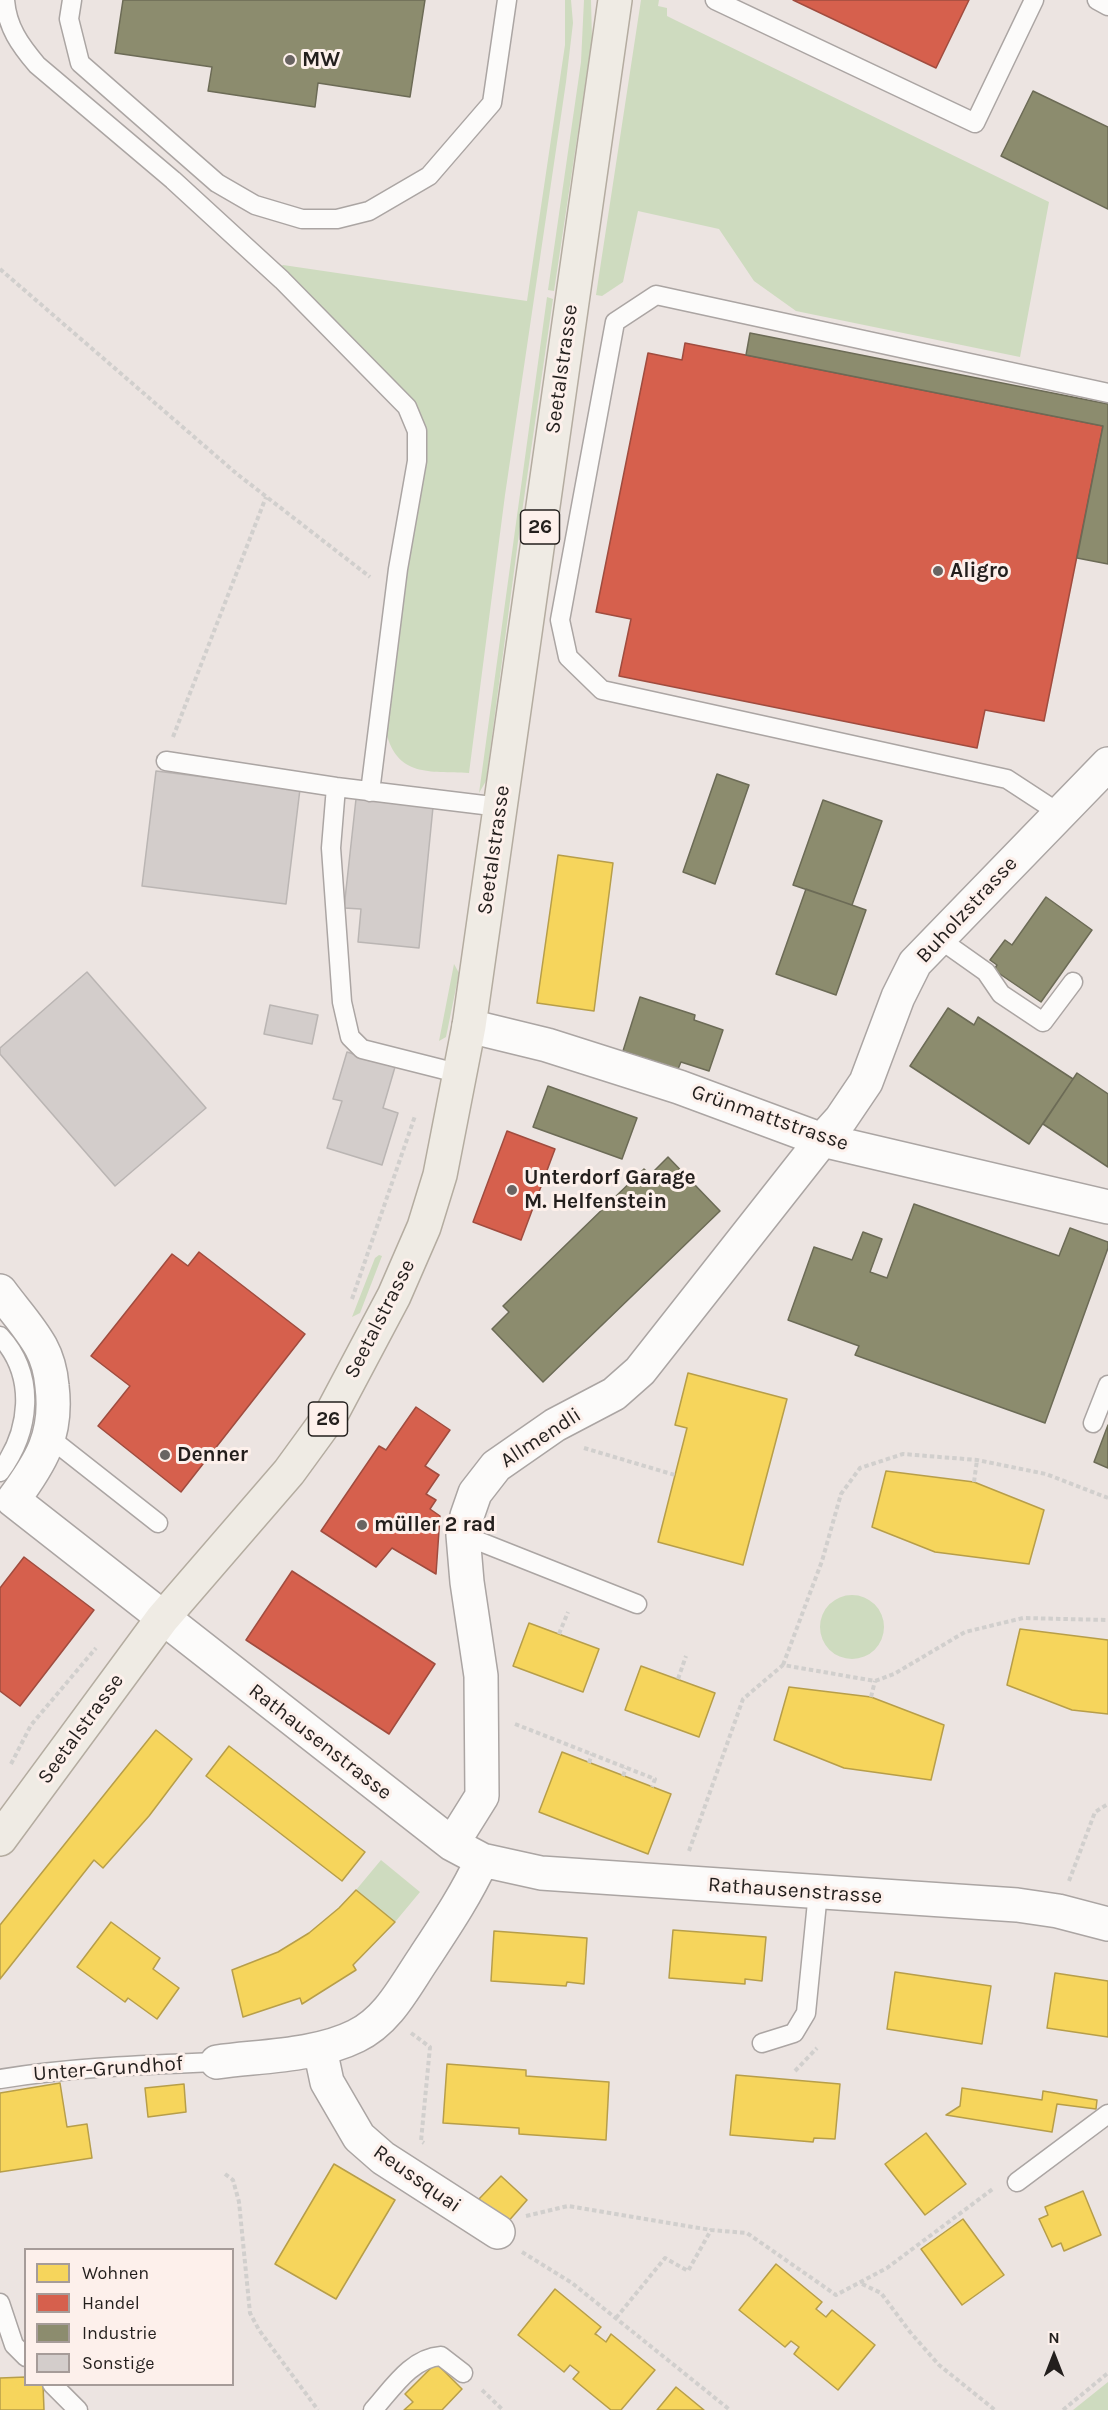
<!DOCTYPE html>
<meta charset="utf-8">
<style>
body{margin:0}
#map{position:relative;width:1108px;height:2410px;overflow:hidden;background:#ece4e1;font-family:Karla,sans-serif}
canvas{display:block}
.legend{position:absolute;left:24px;top:2248px;width:210px;height:138px;box-sizing:border-box;background:#fdf0eb;border:2px solid #a69c99;margin:0;padding:8px 10px;list-style:none;font-size:18px;color:#231f1d}
.legend li{display:flex;align-items:center;gap:12px;height:30px}
.legend b{width:30px;border:2px solid #a69c99}
.north{position:absolute;left:1024px;top:2326px;width:60px;height:60px;-webkit-text-stroke:4px #fdf0eb;paint-order:stroke;rotate:0deg;font-size:16px;font-weight:700;line-height:24px;text-align:center;color:#231f1d}
.north::after{content:'';display:block;margin:auto;width:21px;height:27px;background:#231f1d;clip-path:polygon(50% 0,100% 100%,50% 72%,0 100%)}
</style>
<div id="map">
<canvas width="1108" height="2410"></canvas>
<ul class="legend">
<li><b style="height:16px;background:#f6d55c"></b>Wohnen</li>
<li><b style="height:16px;background:#d6604d"></b>Handel</li>
<li><b style="height:16px;background:#8c8c6e"></b>Industrie</li>
<li><b style="height:16px;background:#d3cdcb"></b>Sonstige</li>
</ul>
<div class="north">N</div>
</div>
<script>
const ctx = document.querySelector('canvas').getContext('2d');
ctx.lineJoin = 'round';
function paint(path, color) { ctx.fillStyle = color; ctx.fill(path, 'evenodd'); }
function stroke(path, color, width, dash) { ctx.strokeStyle = color; ctx.lineWidth = width; ctx.lineCap = dash ? 'butt' : 'round'; ctx.setLineDash(dash || []); ctx.stroke(path); }
function label(font, color, halo, rows, align = 'center') {
  ctx.font = font + ' Karla,sans-serif'; ctx.lineWidth = 6; ctx.setLineDash([]); ctx.textBaseline = 'middle'; ctx.strokeStyle = halo; ctx.fillStyle = color; for (const [text, x, y, turn = 0] of rows) {
    ctx.save(); ctx.translate(x, y); ctx.rotate((+turn || 0) * Math.PI / 180); ctx.textAlign = isNaN(turn) ? turn : align; if (halo) ctx.strokeText(text, 0, 0); ctx.fillText(text, 0, 0); ctx.restore();
  }
}
paint(new Path2D(`
 M 565,0 L 571,0 L 573,23 L 566,82 L 505,495 L 469,773 C 429,771 397,777 386,732 L 423,426 L 278,268 L 283,265 L 527,301 L 565,45 Z
 M 584,0 L 591,0 L 592,39 L 554,291 L 548,290 L 581,62 Z
 M 641,0 L 659,0 L 658,6 L 667,8 L 667,16 L 675,20 L 1049,202 L 1020,357 L 796,311 L 754,281 L 719,229 L 638,211 L 623,282 L 602,296 L 596,295 Z
 M 547,297 L 553,299 L 521,519 L 486,781 L 479,793 Z
 M 454,964 L 459,973 L 446,1037 L 439,1041 Z
 M 379,1255 L 382,1256 L 360,1313 L 352,1317 L 375,1258 Z
 M820 1627a32 32 0 1 1 64 0a32 32 0 1 1-64 0Z
 M 381,1860 L 420,1892 L 395,1922 L 356,1890 Z
 M 1108,2382 L 1108,2410 L 1073,2410 Z`), '#cedbbf');
const homes = new Path2D(`
 M 558,855 L 613,863 L 594,1011 L 537,1003 Z
 M 688,1373 L 787,1399 L 743,1565 L 658,1542 L 687,1428 L 675,1425 Z
 M 886,1471 L 974,1482 L 1044,1510 L 1029,1564 L 935,1552 L 872,1527 Z
 M 529,1623 L 599,1649 L 583,1692 L 513,1666 Z
 M 1020,1629 L 1108,1640 L 1108,1714 L 1072,1710 L 1007,1685 Z
 M 641,1666 L 715,1693 L 699,1737 L 625,1710 Z
 M 789,1687 L 871,1697 L 944,1725 L 931,1780 L 844,1768 L 774,1740 Z
 M 156,1730 L 192,1759 L 149,1816 L 103,1868 L 94,1860 L 0,1979 L 0,1925 Z
 M 229,1746 L 365,1852 L 342,1881 L 206,1776 Z
 M 562,1752 L 671,1794 L 648,1854 L 539,1812 Z
 M 356,1890 L 395,1922 L 353,1965 L 356,1970 L 302,2004 L 300,1998 L 243,2017 L 232,1970 L 278,1952 L 309,1933 L 339,1908 Z
 M 111,1922 L 160,1958 L 153,1969 L 179,1988 L 157,2019 L 128,1998 L 125,2002 L 77,1967 Z
 M 673,1930 L 766,1937 L 762,1981 L 745,1979 L 745,1984 L 669,1978 Z
 M 494,1931 L 587,1938 L 584,1984 L 567,1982 L 566,1986 L 491,1981 Z
 M 895,1972 L 991,1986 L 982,2044 L 887,2029 Z
 M 1055,1973 L 1108,1981 L 1108,2037 L 1047,2028 Z
 M 447,2064 L 526,2070 L 526,2076 L 609,2082 L 606,2140 L 519,2134 L 519,2128 L 443,2123 Z
 M 736,2075 L 840,2084 L 835,2139 L 814,2138 L 813,2142 L 730,2135 Z
 M 60,2083 L 67,2127 L 87,2124 L 92,2158 L 0,2172 L 0,2093 Z
 M 184,2084 L 186,2112 L 148,2117 L 145,2088 Z
 M 962,2088 L 1042,2100 L 1043,2091 L 1097,2100 L 1096,2109 L 1057,2104 L 1052,2132 L 946,2115 L 960,2106 Z
 M 926,2133 L 966,2184 L 925,2215 L 885,2164 Z
 M 334,2164 L 395,2200 L 336,2299 L 275,2264 Z
 M 501,2176 L 527,2200 L 506,2224 L 479,2199 Z
 M 1083,2191 L 1101,2235 L 1064,2251 L 1061,2243 L 1052,2247 L 1039,2219 L 1048,2215 L 1045,2207 Z
 M 963,2219 L 1004,2275 L 962,2305 L 921,2249 Z
 M 776,2264 L 822,2302 L 816,2309 L 826,2317 L 832,2310 L 875,2345 L 838,2390 L 794,2354 L 799,2347 L 791,2341 L 785,2347 L 739,2310 Z
 M 555,2289 L 601,2327 L 595,2334 L 597,2335 L 606,2342 L 611,2334 L 655,2370 L 621,2410 L 611,2410 L 573,2379 L 579,2372 L 570,2365 L 564,2372 L 518,2335 Z
 M 436,2363 L 462,2389 L 442,2410 L 404,2410 L 413,2402 L 405,2394 Z
 M 26,2377 L 26,2384 L 43,2384 L 44,2410 L 0,2410 L 0,2378 Z
 M 676,2387 L 704,2410 L 657,2410 Z`);
paint(homes, '#f6d55c');
stroke(homes, '#b79e49', 1.5);
const shops = new Path2D(`
 M 793,0 L 969,0 L 936,68 Z
 M 685,343 L 1103,426 L 1044,721 L 985,710 L 977,748 L 619,676 L 631,619 L 596,612 L 648,353 L 682,360 Z
 M 507,1131 L 555,1149 L 521,1240 L 473,1222 Z
 M 199,1252 L 305,1334 L 181,1492 L 98,1426 L 130,1386 L 91,1356 L 172,1254 L 188,1266 Z
 M 416,1407 L 450,1430 L 425,1466 L 439,1475 L 426,1494 L 436,1500 L 430,1509 L 440,1516 L 436,1574 L 392,1548 L 376,1567 L 321,1531 L 379,1446 L 386,1450 Z
 M 24,1557 L 94,1610 L 20,1706 L 0,1691 L 0,1588 Z
 M 292,1571 L 435,1664 L 389,1734 L 246,1640 Z`);
paint(shops, '#d6604d');
stroke(shops, '#a04c3f', 1.5);
const industry = new Path2D(`
 M 123,0 L 425,0 L 410,97 L 318,83 L 315,107 L 208,91 L 212,67 L 115,53 Z
 M 1033,91 L 1108,127 L 1108,209 L 1001,156 Z
 M 750,333 L 1108,404 L 1108,564 L 1077,558 L 1103,426 L 746,355 Z
 M 717,774 L 749,785 L 715,884 L 683,872 Z
 M 823,800 L 882,821 L 852,905 L 793,885 Z
 M 806,889 L 866,910 L 836,995 L 776,974 Z
 M 1046,897 L 1092,930 L 1041,1002 L 994,970 L 997,965 L 990,960 L 1005,940 L 1012,945 Z
 M 640,997 L 695,1015 L 694,1020 L 723,1030 L 709,1071 L 681,1062 L 678,1069 L 623,1051 Z
 M 948,1008 L 974,1025 L 978,1017 L 1073,1079 L 1029,1144 L 910,1066 Z
 M 1077,1073 L 1108,1094 L 1108,1167 L 1043,1124 Z
 M 548,1086 L 637,1118 L 622,1159 L 533,1127 Z
 M 668,1157 L 720,1211 L 543,1382 L 492,1329 L 509,1312 L 503,1306 L 644,1169 L 650,1175 Z
 M 914,1204 L 1059,1256 L 1070,1228 L 1108,1242 L 1108,1248 L 1045,1423 L 855,1355 L 859,1346 L 788,1320 L 814,1247 L 852,1260 L 863,1232 L 882,1239 L 870,1272 L 887,1278 Z
 M 1108,1425 L 1108,1468 L 1094,1462 Z`);
paint(industry, '#8c8c6e');
stroke(industry, '#6c6b56', 1.5);
const building = new Path2D(`
 M 156,771 L 300,789 L 286,904 L 142,886 Z
 M 356,799 L 433,807 L 419,948 L 358,942 L 361,909 L 344,908 Z
 M 87,972 L 206,1108 L 115,1186 L 0,1054 L 0,1048 Z
 M 270,1005 L 318,1015 L 312,1044 L 264,1034 Z
 M 347,1052 L 395,1067 L 383,1108 L 398,1113 L 382,1165 L 327,1148 L 342,1101 L 333,1099 Z`);
paint(building, '#d3cdcb');
stroke(building, '#bab5b3', 1.5);
const service = new Path2D(`
 M 5,0 C 7,27 20,45 37,65 L 173,180 L 282,280 L 407,407 L 417,431 L 417,461 L 398,569 L 370,792
 M 72,0 L 69,19 L 80,63 L 217,183 L 255,205 L 302,219 L 337,219 L 369,211 L 429,176 L 492,103 L 507,0
 M 715,0 L 975,123 L 1034,0
 M 1097,0 L 1108,6
 M 166,761 L 336,787 L 500,807
 M 336,787 L 331,848 L 342,1002 L 350,1037 L 362,1049 L 461,1074
 M 1059,813 L 1007,779 L 602,690 L 568,657 L 560,620 L 615,322 L 656,295 L 1108,393
 M 938,938 L 986,972 L 1001,994 L 1043,1022 L 1073,982
 M 0,1336 C 37,1376 30,1432 0,1472
 M 1093,1423 L 1108,1385
 M 50,1438 L 158,1523
 M 463,1535 L 637,1604
 M 762,2043 L 794,2033 L 806,2013 L 818,1892
 M 0,2079 C 72,2067 144,2065 217,2062
 M 1017,2182 L 1108,2114
 M 0,2303 L 14,2345 L 26,2357
 M 52,2384 L 78,2410
 M 373,2410 C 392,2389 411,2358 441,2356 L 463,2373`);
const minor = new Path2D(`
 M 469,1026 L 547,1045 L 679,1087 L 822,1140 L 1108,1207
 M 0,1291 C 13,1309 30,1327 41,1347 C 47,1358 51,1374 52,1386 C 58,1435 41,1462 13,1500 L 452,1844 L 482,1860 L 541,1873 L 1017,1905 L 1058,1911 L 1108,1924
 M 452,1844 L 482,1796 L 481,1676 L 467,1582 L 463,1535 L 467,1516 L 475,1493 L 496,1466 L 555,1425 L 614,1394 L 640,1371 L 822,1140 L 841,1119 L 866,1082 L 898,997 L 915,963 L 1108,764
 M 320,2049 L 327,2082 L 359,2137 L 383,2158 L 498,2232
 M 217,2062 C 260,2056 316,2056 356,2036 C 388,2021 405,1986 424,1958 C 445,1926 466,1895 482,1860`);
const primary = new Path2D(`
 M 0,1839 L 162,1619 L 289,1472 L 332,1413 L 394,1296 L 424,1227 L 440,1175 L 469,1026 L 615,0`);
stroke(service, '#aba5a3', 21);
stroke(minor, '#aba5a3', 36);
stroke(primary, '#b4aca0', 36);
stroke(new Path2D(`
 M 0,269 L 237,474 L 370,577
 M 173,737 L 266,497
 M 352,1299 L 415,1116
 M 584,1448 L 675,1475
 M 974,1482 L 977,1460
 M 559,1634 L 568,1612
 M 783,1665 L 822,1561 L 841,1494 L 860,1468 L 903,1454 L 977,1460 L 1046,1474 L 1108,1498
 M 678,1679 L 686,1656
 M 871,1697 L 875,1681
 M 515,1724 L 655,1779 L 652,1787
 M 589,1763 L 592,1754
 M 11,1764 L 31,1725 L 96,1648
 M 623,1776 L 626,1768
 M 689,1851 L 743,1699 L 783,1665 L 875,1681 L 894,1674 L 965,1632 L 1023,1618 L 1108,1620
 M 1069,1881 L 1095,1812 L 1108,1804
 M 411,2033 L 430,2047 L 421,2141 L 424,2143
 M 795,2071 L 817,2048
 M 225,2174 L 233,2180 L 239,2202 L 250,2313 L 259,2330 L 318,2410
 M 526,2216 L 568,2206 L 711,2230
 M 522,2252 L 572,2283 L 730,2410
 M 862,2284 L 881,2293 L 910,2332 L 939,2365 L 995,2410
 M 616,2318 L 665,2258 L 688,2271 L 711,2230 L 747,2233 L 836,2295 L 887,2268 L 994,2188
 M 482,2390 L 503,2410
 M 1063,2410 L 1108,2373`), '#d1cfcd', 4, [4.5, 3]);
stroke(service, '#fcfbfa', 18);
stroke(minor, '#fcfbfa', 33);
stroke(primary, '#efebe4', 33);
for (const [x, y, r, color] of [
 [290,60,6,"#696462"],
 [938,571,6,"#696462"],
 [512,1190,6,"#696462"],
 [165,1455,6,"#696462"],
 [362,1525,6,"#696462"]
]) { const dot = new Path2D(); dot.arc(x, y, r, 0, 2 * Math.PI); ctx.fillStyle = color; ctx.fill(dot); stroke(dot, '#fdf0eb', 2); }
for (const [x, y, w] of [
 [540,527,39],
 [328,1419,39]
]) { const box = new Path2D(); box.roundRect(x - w / 2, y - 17, w, 34, 4.5); ctx.fillStyle = '#fdf0eb'; ctx.fill(box); stroke(box, '#231f1d', 1.5); }
label('bold 20px', '#231f1d', null, [
 ["26",540,527],
 ["26",328,1419]
]);
label('bold 21px', '#231f1d', '#fdf0eb', [
 ["MW",302,60],
 ["Aligro",950,571],
 ["Unterdorf Garage",524,1178],
 ["M. Helfenstein",524,1202],
 ["Denner",177,1455],
 ["müller 2 rad",374,1525]
], 'left');
label('21px', '#231f1d', '#fdf0eb', [
 ["Seetalstrasse",562,369,-82],
 ["Seetalstrasse",494,850,-82],
 ["Buholzstrasse",967,910,-47],
 ["Grünmattstrasse",770,1118,19],
 ["Seetalstrasse",380,1319,-63],
 ["Allmendli",541,1438,-33],
 ["Seetalstrasse",81,1729,-54],
 ["Rathausenstrasse",320,1742,38],
 ["Rathausenstrasse",795,1891,4],
 ["Unter-Grundhof",108,2069,-4],
 ["Reussquai",417,2179,35]
]);
</script>
